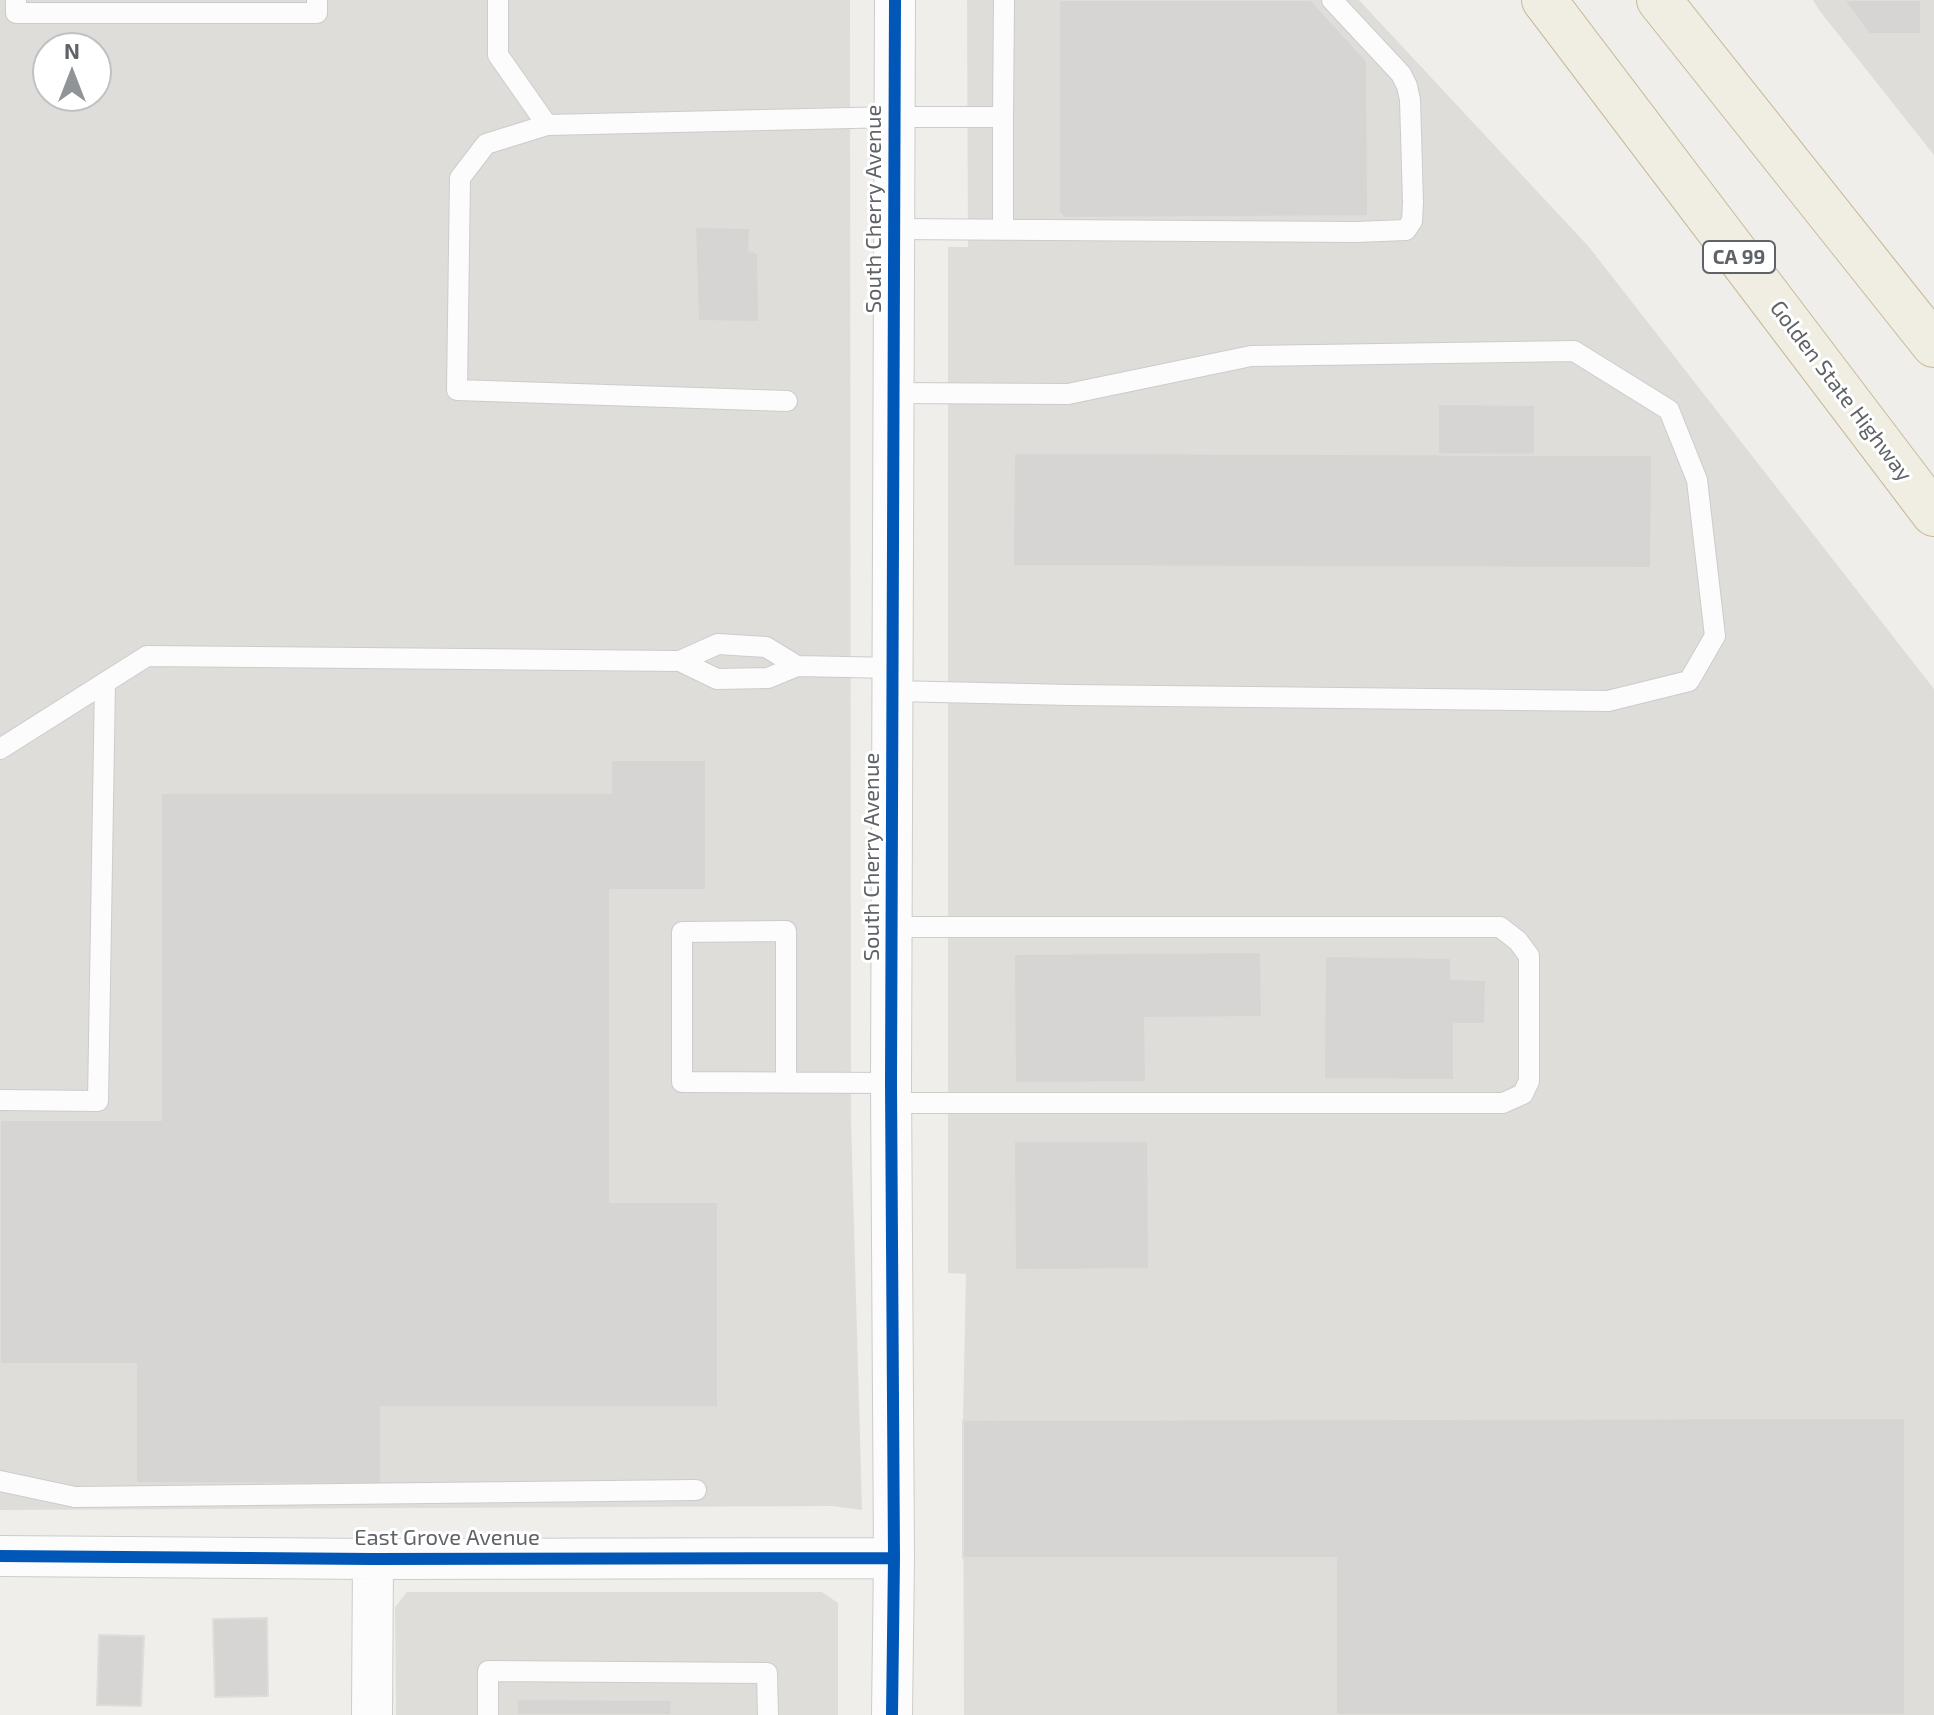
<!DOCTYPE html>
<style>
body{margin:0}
#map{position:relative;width:1934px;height:1715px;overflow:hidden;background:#efeeea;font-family:"Exo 2",sans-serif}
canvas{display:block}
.north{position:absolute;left:32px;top:32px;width:80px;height:80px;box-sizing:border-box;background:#fff;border:2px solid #bfc1c3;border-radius:50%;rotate:0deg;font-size:22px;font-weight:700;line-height:32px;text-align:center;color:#5f6368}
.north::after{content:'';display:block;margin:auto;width:28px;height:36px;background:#919496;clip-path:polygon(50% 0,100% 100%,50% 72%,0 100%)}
</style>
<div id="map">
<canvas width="1934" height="1715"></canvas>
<div class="north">N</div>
</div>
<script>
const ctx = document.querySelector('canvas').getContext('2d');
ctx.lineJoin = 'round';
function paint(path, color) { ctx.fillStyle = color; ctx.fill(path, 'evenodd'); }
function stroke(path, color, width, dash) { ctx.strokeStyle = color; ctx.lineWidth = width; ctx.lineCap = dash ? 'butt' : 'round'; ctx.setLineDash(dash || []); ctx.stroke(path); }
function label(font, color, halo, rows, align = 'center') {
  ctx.font = font + ' "Exo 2",sans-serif'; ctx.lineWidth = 6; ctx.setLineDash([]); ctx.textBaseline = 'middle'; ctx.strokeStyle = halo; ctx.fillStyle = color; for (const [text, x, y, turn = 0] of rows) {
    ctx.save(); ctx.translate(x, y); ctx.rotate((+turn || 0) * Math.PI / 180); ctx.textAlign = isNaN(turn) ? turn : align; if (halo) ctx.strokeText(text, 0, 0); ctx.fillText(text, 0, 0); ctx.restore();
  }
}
paint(new Path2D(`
 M 0,0 L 850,0 L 851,1120 L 862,1510 L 832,1506 L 0,1510 ZM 48,48 L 96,48 L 96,96 L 48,96 Z
 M 967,0 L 1359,0 L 1589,247 L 1934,689 L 1934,1715 L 964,1715 L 963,1420 L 966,1274 L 948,1273 L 948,247 L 968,247 Z
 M 1813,0 L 1934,0 L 1934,155 L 1819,10 Z
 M 407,1592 L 822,1592 L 838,1603 L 838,1715 L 396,1715 L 395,1607 Z`), '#dfddda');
const building = new Path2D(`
 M 1059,0 L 1311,0 L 1367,61 L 1368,216 L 1064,218 L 1059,212 Z
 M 1844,0 L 1921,0 L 1921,34 L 1869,34 Z
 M 695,227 L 750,228 L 749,250 L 758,253 L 759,322 L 698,321 Z
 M 1438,404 L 1535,405 L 1535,455 L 1438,455 Z
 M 1014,453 L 1652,455 L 1651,568 L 1013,566 Z
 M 0,568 L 2,568 L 1,703 L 0,703 Z
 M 611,760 L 706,760 L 706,890 L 610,890 L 610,1202 L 718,1202 L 718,1407 L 381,1407 L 381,1484 L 136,1483 L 136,1364 L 0,1364 L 0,1120 L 161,1120 L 161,793 L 611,793 Z
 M 1261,952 L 1262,1017 L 1145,1018 L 1146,1082 L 1015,1083 L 1014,954 Z
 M 1325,956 L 1451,958 L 1451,979 L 1486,980 L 1485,1024 L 1454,1024 L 1454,1080 L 1324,1079 Z
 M 1014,1141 L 1148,1141 L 1149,1269 L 1015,1270 Z
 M 1905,1418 L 1905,1715 L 1336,1715 L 1336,1558 L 963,1558 L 963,1420 Z
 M 267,1618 L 268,1696 L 215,1697 L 213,1619 Z
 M 99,1635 L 144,1636 L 141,1706 L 97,1705 Z
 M 517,1699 L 672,1700 L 671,1715 L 517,1715 Z`);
paint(building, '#d6d5d3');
stroke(building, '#deddd9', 2);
const lane = new Path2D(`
 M 16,0 L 16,13 L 317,13 L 317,0
 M 498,0 L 498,55 L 547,125 L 894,117 L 1003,117 L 1004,0
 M 1003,117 L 1003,230
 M 547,125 L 486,144 L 460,178 L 457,390 L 787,401
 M 894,229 L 1356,232 L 1406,230 L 1412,221 L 1413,202 L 1410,100 L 1407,86 L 1401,74 L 1332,0
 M 797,666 L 766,647 L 718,644 L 680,661 L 717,679 L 768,678 L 797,666 L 893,668
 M 893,691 L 1071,695 L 1608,701 L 1689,681 L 1715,636 L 1697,480 L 1669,410 L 1574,351 L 1251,356 L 1068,394 L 893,393
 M 0,749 L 147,656 L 680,661
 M 786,1082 L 786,931 L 682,932 L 682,1082 L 891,1083
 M 0,1100 L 98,1101 L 105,683
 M 891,1103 L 1503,1103 L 1523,1094 L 1529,1081 L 1529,956 L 1518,941 L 1500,927 L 892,927
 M 0,1481 L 75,1497 L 696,1490
 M 488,1715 L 488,1671 L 767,1673 L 768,1715`);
const street = new Path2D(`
 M 0,1556 L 373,1559 L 894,1558
 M 372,1715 L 373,1559
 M 892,1715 L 894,1558 L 891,1083 L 895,0`);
const highway = new Path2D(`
 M 1544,0 L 1934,514
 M 1659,0 L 1934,345`);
stroke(lane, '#cbcccc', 22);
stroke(street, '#cbcccc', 42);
stroke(highway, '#c8b996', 46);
stroke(lane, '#fdfcfc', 20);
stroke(street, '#fdfcfc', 40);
stroke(highway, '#f0ede3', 44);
stroke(new Path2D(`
 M 0,1556 L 373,1559 L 894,1558
 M 892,1715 L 894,1558 L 891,1083 L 895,0`), '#0057b8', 12);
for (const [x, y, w] of [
 [1739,257,72]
]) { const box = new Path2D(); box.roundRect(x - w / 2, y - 16, w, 32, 6); ctx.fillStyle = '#fff'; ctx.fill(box); stroke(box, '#5f6368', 2); }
label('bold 20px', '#5f6368', null, [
 ["CA 99",1739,257]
]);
label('22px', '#5f6368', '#fff', [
 ["South Cherry Avenue",874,209,-90],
 ["Golden State Highway",1841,391,53],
 ["South Cherry Avenue",872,857,-90],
 ["East Grove Avenue",447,1538]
]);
</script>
